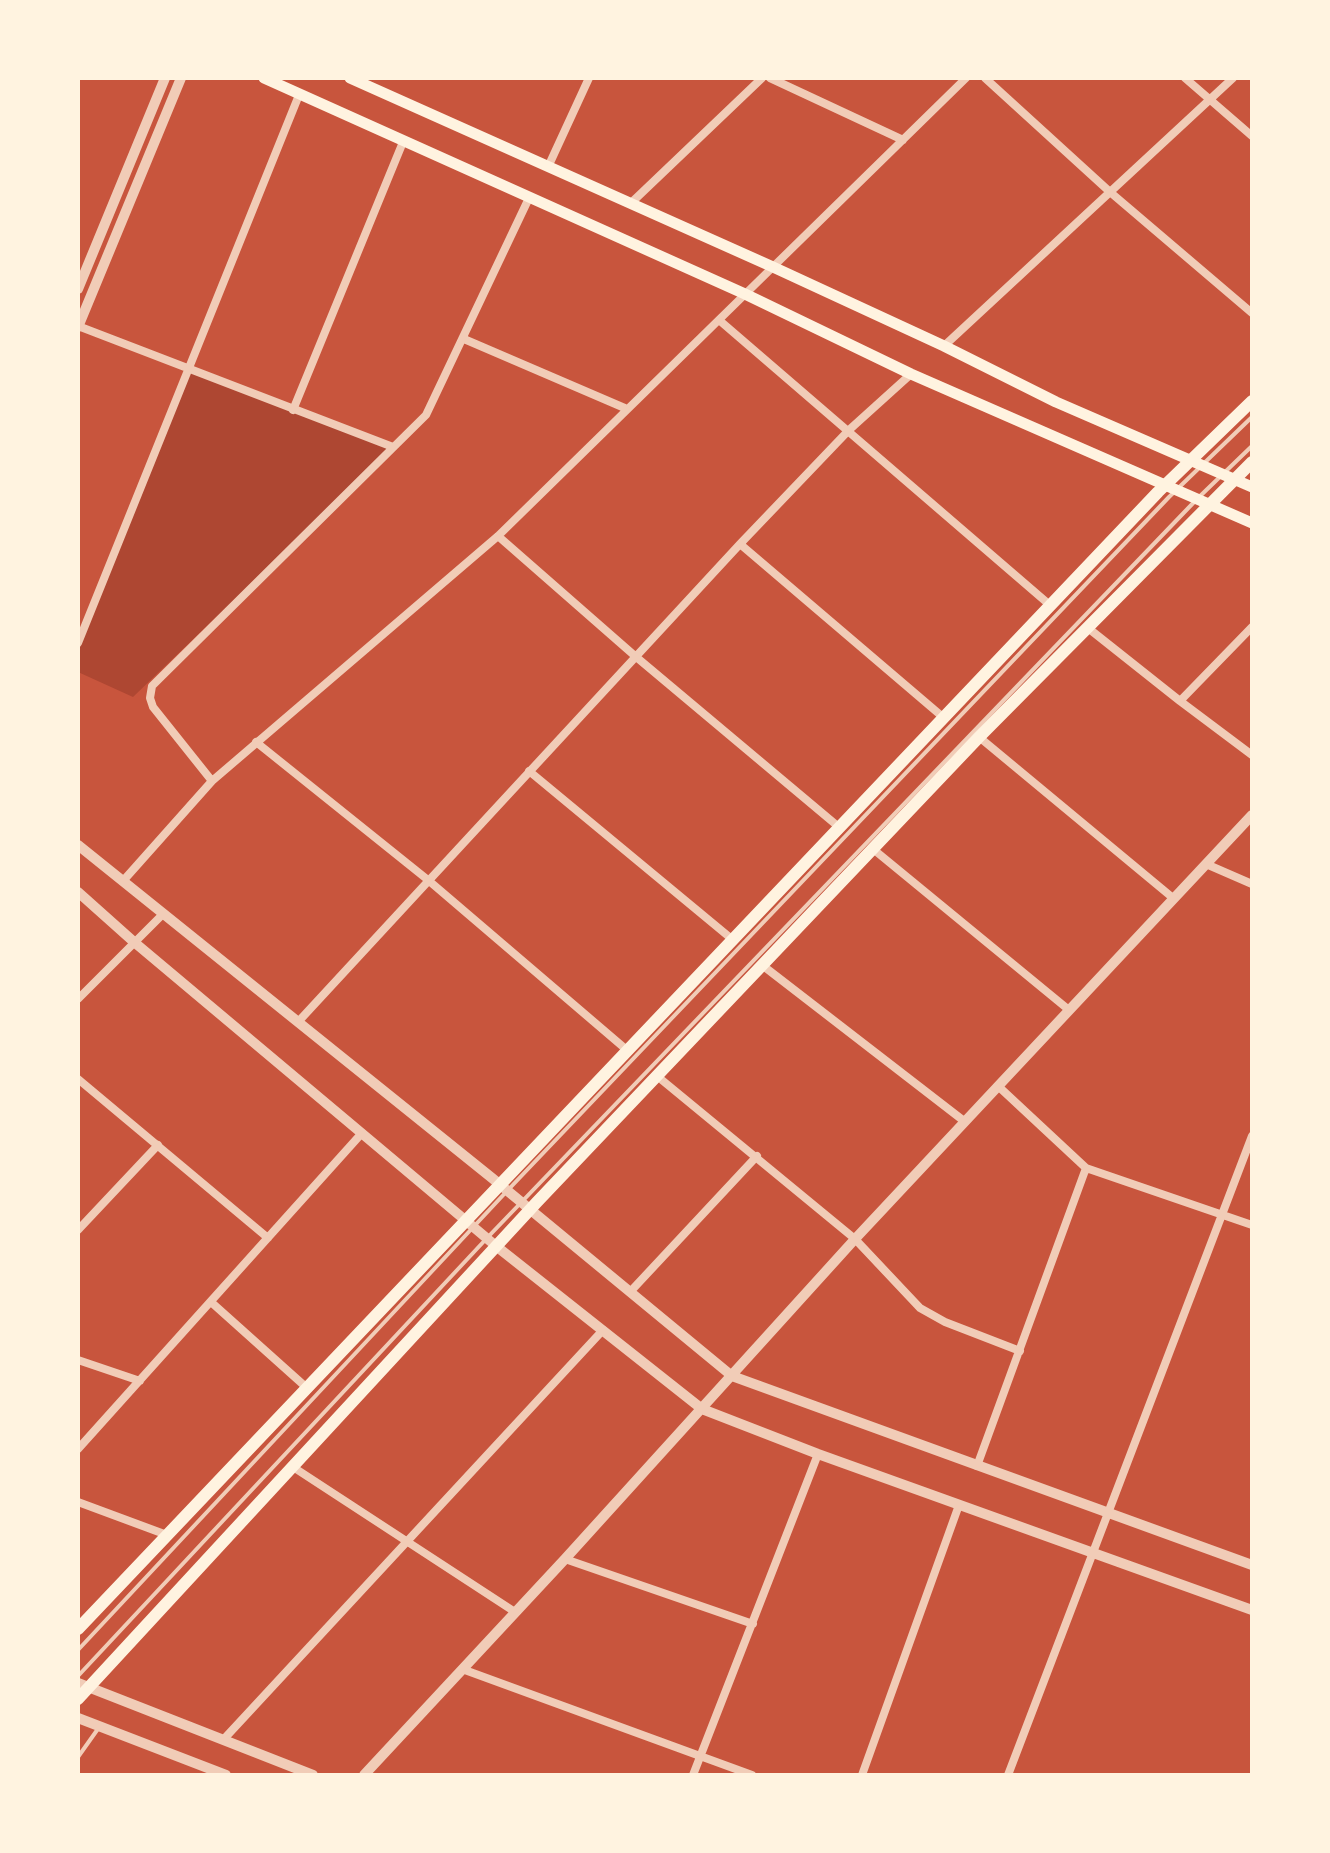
<!DOCTYPE html>
<style>
body{margin:0}
#map{position:relative;width:1330px;height:1853px;overflow:hidden;background:#c8553d;font-family:"Exo 2",sans-serif}
canvas{display:block}
.frame{position:absolute;inset:0;border:80px solid #fff3e0;pointer-events:none}
</style>
<div id="map">
<canvas width="1330" height="1853"></canvas>
<div class="frame"></div>
</div>
<script>
const ctx = document.querySelector('canvas').getContext('2d');
ctx.lineJoin = 'round';
function paint(path, color) { ctx.fillStyle = color; ctx.fill(path, 'evenodd'); }
function stroke(path, color, width, dash) { ctx.strokeStyle = color; ctx.lineWidth = width; ctx.lineCap = dash ? 'butt' : 'round'; ctx.setLineDash(dash || []); ctx.stroke(path); }
paint(new Path2D(`
 M 187,368 L 393,447 L 133,697 L 78,672 L 78,643 Z`), '#ae4732');
stroke(new Path2D(`
 M 78,1650 L 507,1191 L 1169,497 L 1252,417
 M 78,1676 L 487,1238 L 1197,499 L 1252,446
 M 78,1757 L 100,1726`), '#f1ccb7', 4);
stroke(new Path2D(`
 M 770,78 L 903,140
 M 985,78 L 1110,192 L 1252,313
 M 1185,78 L 1252,136
 M 548,167 L 589,78
 M 630,204 L 762,78
 M 719,320 L 1051,606
 M 78,326 L 393,447
 M 464,339 L 627,409
 M 944,346 L 1233,78
 M 293,410 L 403,142
 M 498,536 L 635,656 L 840,828
 M 740,544 L 944,718
 M 1088,628 L 1180,701 L 1252,755
 M 78,643 L 299,95
 M 1180,701 L 1252,627
 M 979,737 L 1173,898
 M 256,742 L 428,880 L 628,1051
 M 529,771 L 733,940
 M 212,781 L 153,707 L 150,698 L 152,686 L 426,415 L 529,198
 M 873,849 L 1069,1010
 M 1206,864 L 1252,884
 M 123,881 L 212,781 L 498,536 L 966,78
 M 762,965 L 964,1121
 M 78,999 L 163,914
 M 298,1022 L 740,544 L 849,430 L 911,374
 M 657,1076 L 855,1239 L 920,1308 L 945,1322 L 1020,1351
 M 78,1079 L 268,1238
 M 998,1086 L 1086,1168 L 1252,1225
 M 78,1230 L 158,1145
 M 630,1292 L 757,1156
 M 211,1302 L 307,1388
 M 78,1360 L 140,1381
 M 78,1449 L 362,1133
 M 977,1466 L 1086,1168
 M 293,1467 L 515,1612
 M 78,1502 L 167,1535
 M 565,1559 L 753,1624
 M 462,1669 L 752,1775
 M 223,1740 L 603,1330
 M 693,1775 L 818,1454
 M 862,1775 L 959,1505
 M 1008,1775 L 1252,1136`), '#f1ccb7', 8);
stroke(new Path2D(`
 M 78,289 L 165,78
 M 78,327 L 181,78
 M 78,845 L 492,1178 L 732,1376 L 1252,1565
 M 78,892 L 134,942 L 496,1246 L 702,1409 L 818,1454 L 1252,1610
 M 78,1683 L 313,1775
 M 78,1718 L 226,1775
 M 364,1775 L 565,1559 L 855,1239 L 1252,815`), '#f1ccb7', 10);
stroke(new Path2D(`
 M 264,78 L 745,294 L 911,374 L 1252,523
 M 350,78 L 773,267 L 944,346 L 1056,402 L 1252,487`), '#fff3e0', 11);
stroke(new Path2D(`
 M 78,1629 L 1158,492 L 1252,401
 M 78,1699 L 537,1202 L 979,737 L 1252,462`), '#fff3e0', 12);
</script>
